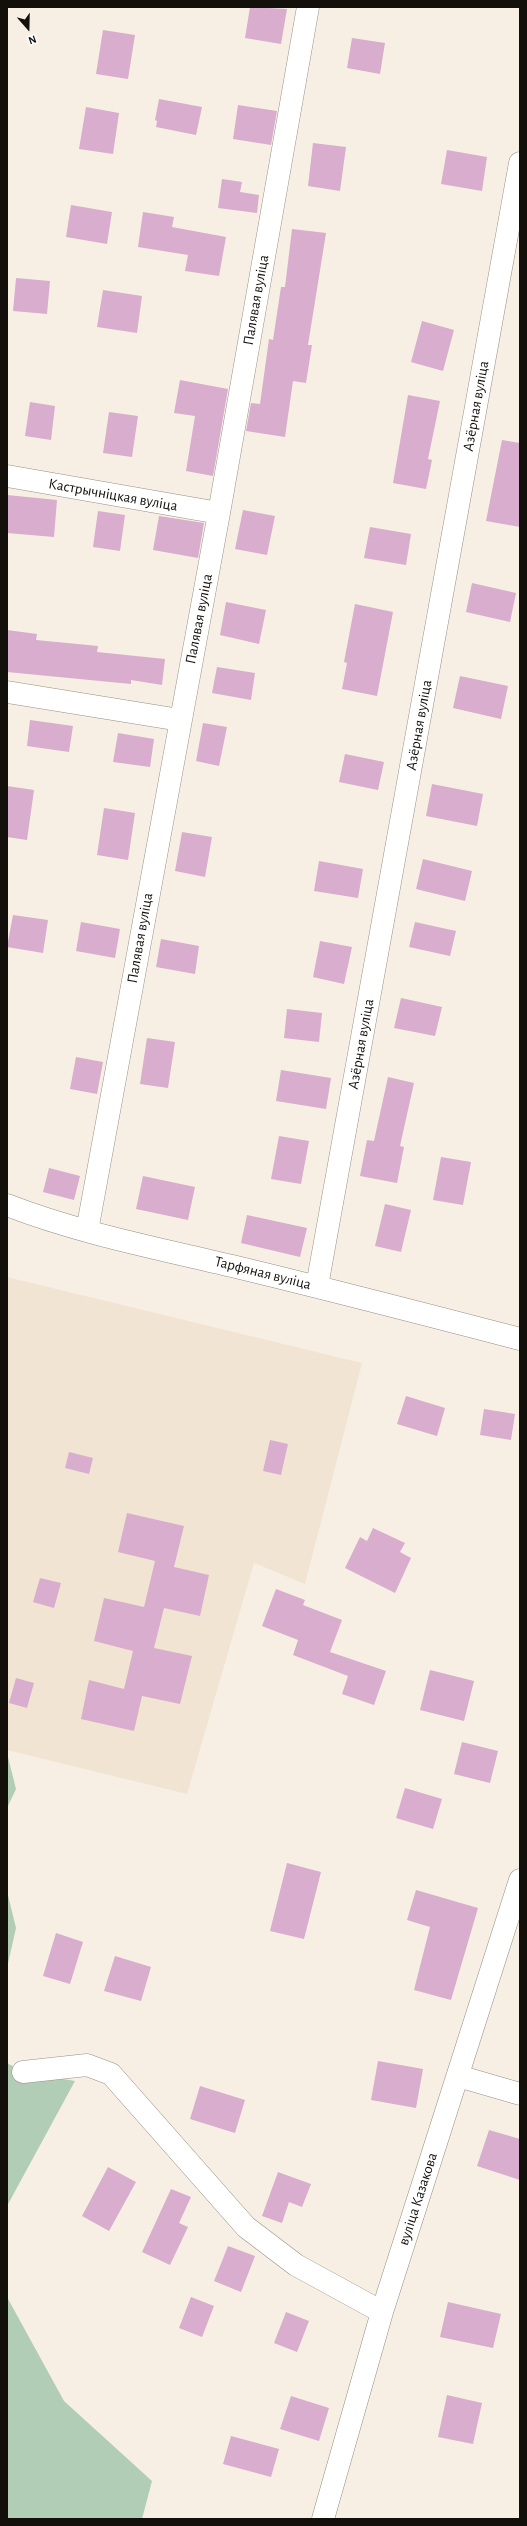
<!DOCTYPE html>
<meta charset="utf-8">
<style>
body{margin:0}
#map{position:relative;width:527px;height:2526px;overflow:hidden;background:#f8efe4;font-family:"Alegreya Sans",sans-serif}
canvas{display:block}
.frame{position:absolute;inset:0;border:8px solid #13100c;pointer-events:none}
.north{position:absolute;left:8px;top:8px;width:40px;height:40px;-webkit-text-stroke:3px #fefefe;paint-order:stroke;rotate:160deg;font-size:11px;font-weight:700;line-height:16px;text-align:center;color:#13100c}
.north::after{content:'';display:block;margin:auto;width:14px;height:18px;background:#13100c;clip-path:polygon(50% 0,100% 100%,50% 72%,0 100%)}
</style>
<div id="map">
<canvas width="527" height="2526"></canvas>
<div class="frame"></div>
<div class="north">N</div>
</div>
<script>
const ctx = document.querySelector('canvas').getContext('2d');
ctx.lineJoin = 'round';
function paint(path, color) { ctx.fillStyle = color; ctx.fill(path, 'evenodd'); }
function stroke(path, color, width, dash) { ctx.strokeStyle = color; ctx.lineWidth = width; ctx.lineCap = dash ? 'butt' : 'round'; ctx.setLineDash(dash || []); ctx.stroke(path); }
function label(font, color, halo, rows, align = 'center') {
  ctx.font = font + ' "Alegreya Sans",sans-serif'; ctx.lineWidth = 4; ctx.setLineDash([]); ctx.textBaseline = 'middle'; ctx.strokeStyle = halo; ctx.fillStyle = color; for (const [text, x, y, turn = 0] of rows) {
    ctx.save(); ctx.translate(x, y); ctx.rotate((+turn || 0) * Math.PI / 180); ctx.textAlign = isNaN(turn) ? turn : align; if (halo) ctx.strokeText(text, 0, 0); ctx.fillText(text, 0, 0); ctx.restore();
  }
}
paint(new Path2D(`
 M 7,1277 L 362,1363 L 305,1584 L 254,1563 L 187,1794 L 7,1750 Z`), '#f2e4d3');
paint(new Path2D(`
 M 7,1753 L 16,1789 L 7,1808 Z
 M 7,1891 L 16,1928 L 7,1968 Z
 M 7,2063 L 23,2072 L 75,2081 L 7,2206 Z
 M 7,2297 L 64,2401 L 152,2481 L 142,2519 L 7,2519 Z`), '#b2cdb6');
paint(new Path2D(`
 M 250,7 L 287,9 L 281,44 L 245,38 Z
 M 103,30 L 135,35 L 128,79 L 96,74 Z
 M 352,38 L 385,43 L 380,74 L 347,68 Z
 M 159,99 L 202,107 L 196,135 L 156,127 L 157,121 L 155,120 Z
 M 238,105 L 277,111 L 271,145 L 233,139 Z
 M 86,107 L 119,113 L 113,154 L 79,149 Z
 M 313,143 L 346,147 L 340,191 L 308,186 Z
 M 447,150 L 487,157 L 482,191 L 441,184 Z
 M 222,179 L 242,182 L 240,192 L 259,195 L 257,213 L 218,208 Z
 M 71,205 L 112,212 L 107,244 L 66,237 Z
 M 143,212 L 174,217 L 172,227 L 226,237 L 219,276 L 185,271 L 188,255 L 138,247 Z
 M 292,229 L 326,233 L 308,345 L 312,345 L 306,383 L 293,381 L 285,437 L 246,431 L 251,403 L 260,404 L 269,339 L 273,340 L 281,287 L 285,287 Z
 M 16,278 L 50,281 L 47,314 L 13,311 Z
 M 103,290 L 142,296 L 137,333 L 97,327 Z
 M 422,321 L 454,330 L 443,371 L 411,362 Z
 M 180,380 L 228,389 L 213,476 L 186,471 L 195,416 L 174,413 Z
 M 408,395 L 440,401 L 428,459 L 432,460 L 426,489 L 393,483 Z
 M 30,402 L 55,406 L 51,440 L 25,436 Z
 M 109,412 L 138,416 L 132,457 L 103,453 Z
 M 502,440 L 520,443 L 520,527 L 486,521 Z
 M 7,495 L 57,500 L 54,537 L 7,533 Z
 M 243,510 L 275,516 L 267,555 L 235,549 Z
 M 98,511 L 125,515 L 120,551 L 93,547 Z
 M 159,516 L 204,523 L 198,558 L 153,550 Z
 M 370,527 L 411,534 L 406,565 L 364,558 Z
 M 472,583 L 516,593 L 510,622 L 466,612 Z
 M 226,602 L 266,610 L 259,644 L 220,635 Z
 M 355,604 L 393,612 L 377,696 L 342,689 L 347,663 L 344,662 Z
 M 7,630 L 37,634 L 36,640 L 98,646 L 97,652 L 165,659 L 162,685 L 131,680 L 131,684 L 7,672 Z
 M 217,667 L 255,673 L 251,700 L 212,693 Z
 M 460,676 L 508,686 L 501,719 L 453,708 Z
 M 30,720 L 73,726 L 69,752 L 27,746 Z
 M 203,723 L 227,727 L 219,766 L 196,761 Z
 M 118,733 L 154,739 L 150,767 L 113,762 Z
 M 345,754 L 384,762 L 378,790 L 339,782 Z
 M 432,784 L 483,794 L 477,826 L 426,816 Z
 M 7,786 L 34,790 L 27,840 L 7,837 Z
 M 104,808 L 135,813 L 128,860 L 97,855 Z
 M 182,832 L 212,837 L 205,877 L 175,871 Z
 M 423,859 L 472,871 L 465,901 L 416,889 Z
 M 319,861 L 363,869 L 358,898 L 314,891 Z
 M 13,915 L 48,920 L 43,953 L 7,947 Z
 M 81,922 L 120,929 L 115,958 L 76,951 Z
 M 415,922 L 456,931 L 450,956 L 409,947 Z
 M 161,939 L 199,946 L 195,974 L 156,967 Z
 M 320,941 L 352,947 L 344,984 L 313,977 Z
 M 401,998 L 442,1007 L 435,1036 L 394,1028 Z
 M 287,1009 L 322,1013 L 319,1042 L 284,1038 Z
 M 147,1038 L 175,1042 L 168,1088 L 140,1084 Z
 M 76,1057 L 103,1062 L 97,1094 L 70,1089 Z
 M 281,1070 L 331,1078 L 326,1109 L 276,1101 Z
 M 388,1077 L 414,1083 L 400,1146 L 404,1147 L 397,1183 L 360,1176 L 367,1140 L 374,1141 Z
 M 279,1136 L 309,1141 L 301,1184 L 271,1179 Z
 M 441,1157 L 471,1162 L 463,1205 L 433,1200 Z
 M 49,1168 L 80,1176 L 74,1200 L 43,1192 Z
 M 143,1176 L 195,1187 L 188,1220 L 136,1209 Z
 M 385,1204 L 411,1210 L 401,1252 L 375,1246 Z
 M 247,1215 L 307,1228 L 300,1257 L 241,1243 Z
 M 406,1396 L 445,1408 L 437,1436 L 397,1424 Z
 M 484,1409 L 515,1414 L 511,1440 L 480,1435 Z
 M 270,1440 L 288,1444 L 281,1475 L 263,1471 Z
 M 69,1452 L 93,1458 L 89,1474 L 65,1468 Z
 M 127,1513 L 184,1526 L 174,1567 L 209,1575 L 200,1616 L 164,1608 L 154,1648 L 192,1656 L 180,1704 L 142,1696 L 134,1731 L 81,1719 L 89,1680 L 124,1689 L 133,1651 L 94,1641 L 104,1598 L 144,1607 L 155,1561 L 118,1552 Z
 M 373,1528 L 405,1543 L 400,1552 L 411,1558 L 395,1593 L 345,1568 L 360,1537 L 367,1541 Z
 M 40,1578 L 61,1583 L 54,1608 L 33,1602 Z
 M 276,1589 L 305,1600 L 303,1605 L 342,1620 L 330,1652 L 386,1671 L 374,1705 L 342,1694 L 348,1676 L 293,1655 L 298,1640 L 262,1626 Z
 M 430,1670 L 474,1681 L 464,1721 L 420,1710 Z
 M 16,1678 L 34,1683 L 27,1708 L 9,1703 Z
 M 462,1742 L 498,1751 L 490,1783 L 454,1774 Z
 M 405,1788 L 442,1799 L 433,1829 L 396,1818 Z
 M 287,1863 L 321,1872 L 304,1939 L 270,1931 Z
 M 416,1890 L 478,1908 L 451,2000 L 414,1990 L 430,1927 L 407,1920 Z
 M 56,1933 L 83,1942 L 70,1984 L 43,1976 Z
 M 115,1956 L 151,1967 L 141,2001 L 104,1991 Z
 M 378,2061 L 423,2069 L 416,2108 L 371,2100 Z
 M 200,2086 L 245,2100 L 235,2133 L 190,2119 Z
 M 489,2130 L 520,2139 L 520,2180 L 477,2166 Z
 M 108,2167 L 136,2182 L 109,2231 L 82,2216 Z
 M 278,2172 L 311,2184 L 302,2207 L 289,2202 L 282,2223 L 262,2216 Z
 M 171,2189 L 191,2197 L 179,2223 L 188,2227 L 170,2265 L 142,2252 Z
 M 228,2246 L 255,2256 L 241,2292 L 214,2281 Z
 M 191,2297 L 214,2306 L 202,2337 L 179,2328 Z
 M 448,2302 L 501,2314 L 493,2348 L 440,2337 Z
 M 286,2312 L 309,2321 L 297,2352 L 274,2343 Z
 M 447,2395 L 482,2403 L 473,2444 L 438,2437 Z
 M 291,2396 L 329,2408 L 319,2441 L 280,2429 Z
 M 231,2436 L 279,2449 L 271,2477 L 223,2464 Z`), '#d8adcd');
const minor = new Path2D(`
 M 7,476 L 219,513
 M 7,692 L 180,720
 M 7,1205 C 79,1233 156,1248 232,1266 C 328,1289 424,1314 520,1339
 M 87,1231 L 219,513 L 308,7
 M 317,1286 L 520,163
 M 23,2072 L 87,2065 L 111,2074 L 246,2227 L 296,2265 L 382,2312
 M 458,2076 L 520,2094
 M 323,2519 L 382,2312 L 520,1880`);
stroke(minor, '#978f85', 23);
stroke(minor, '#fff', 22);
label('15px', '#13100c', '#fefefe', [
 ["Палявая вуліца",256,300,-80],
 ["Азёрная вуліца",476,406,-80],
 ["Кастрычніцкая вуліца",113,495,10],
 ["Палявая вуліца",199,619,-79],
 ["Азёрная вуліца",419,725,-80],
 ["Палявая вуліца",140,938,-80],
 ["Азёрная вуліца",361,1044,-80],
 ["Тарфяная вуліца",263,1273,14],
 ["вуліца Казакова",418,2199,-72]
]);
</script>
